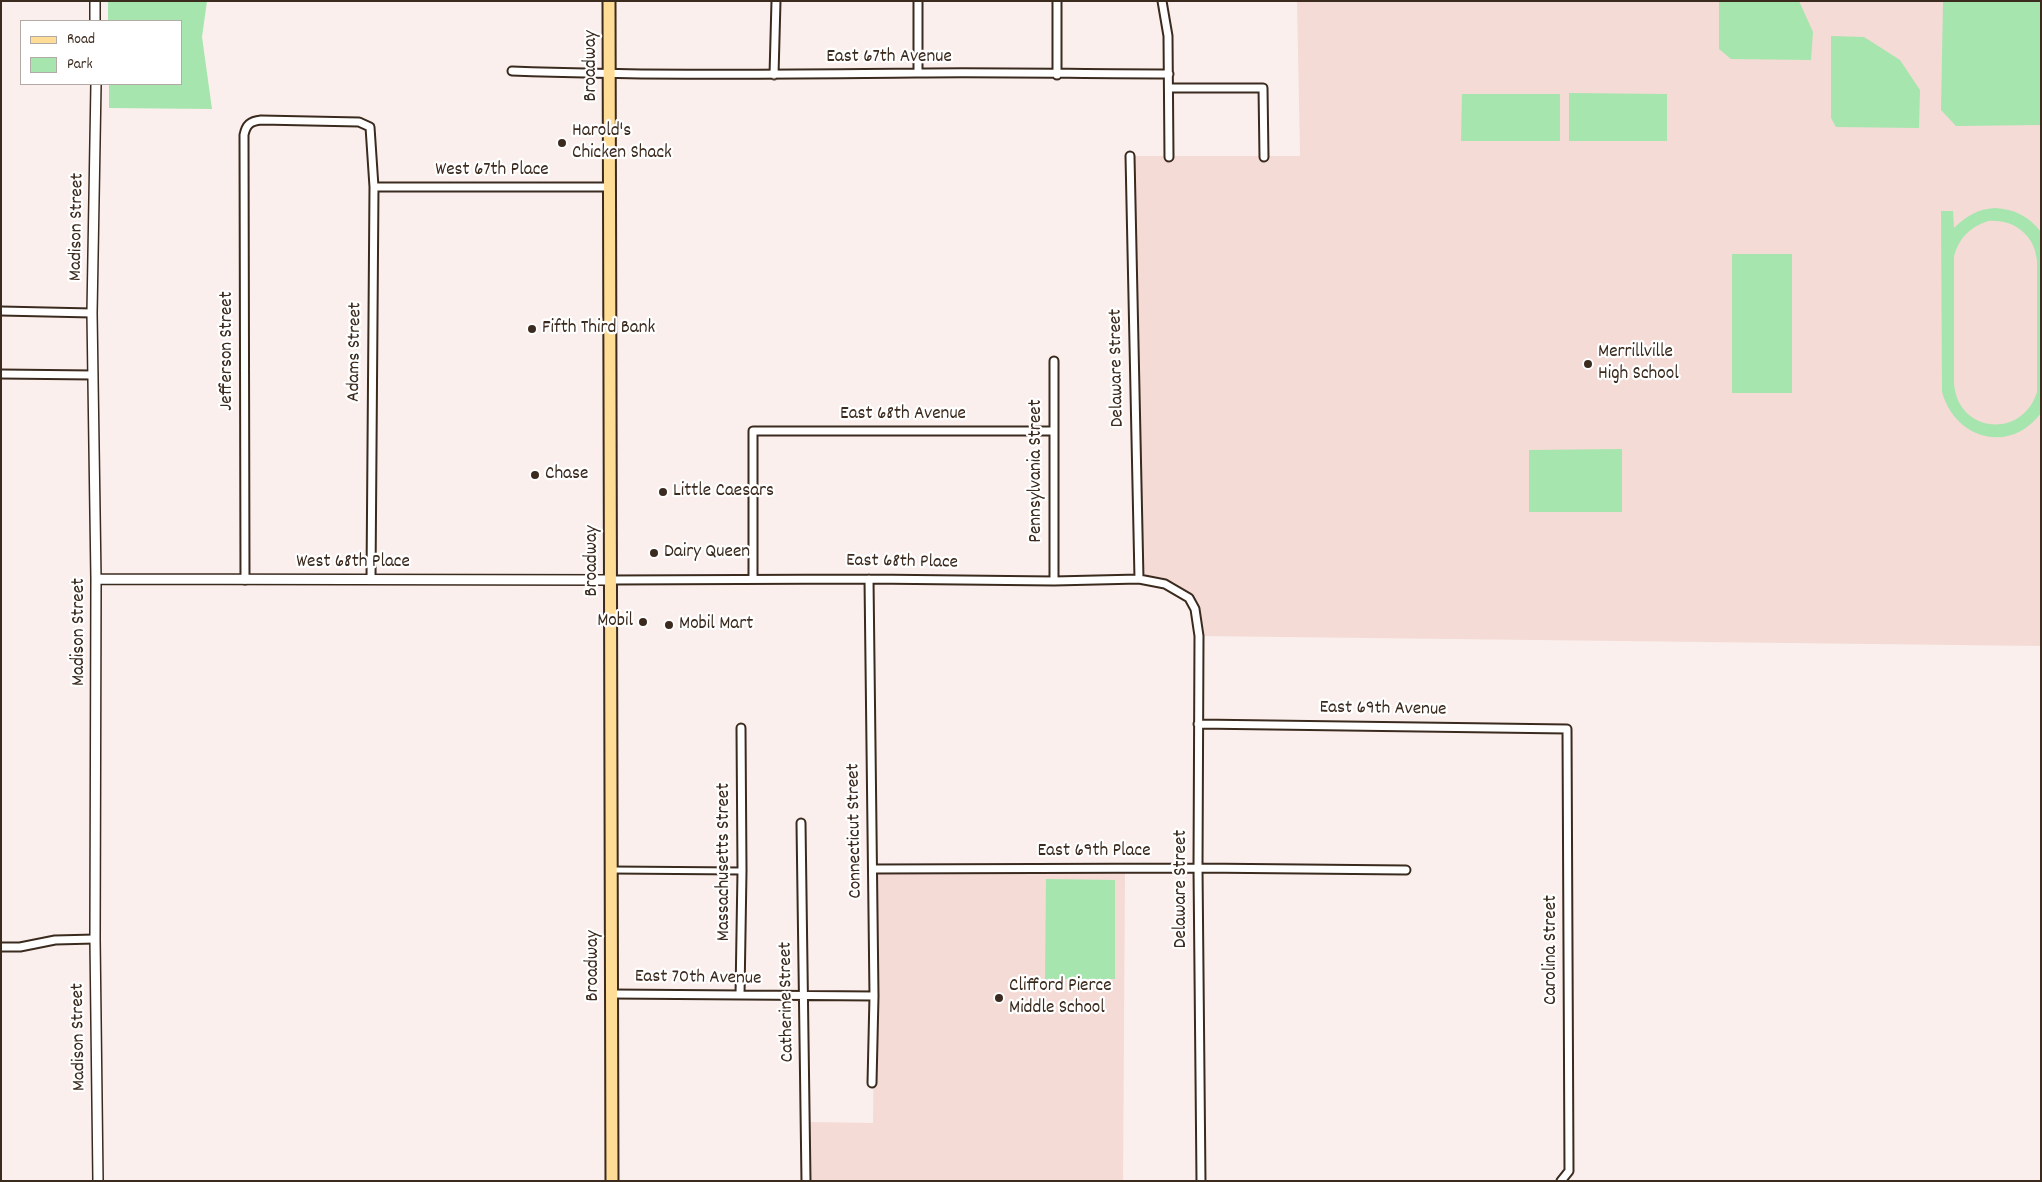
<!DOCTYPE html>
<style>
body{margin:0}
#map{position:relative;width:2042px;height:1182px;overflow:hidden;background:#faefec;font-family:Dekko,sans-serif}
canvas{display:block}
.frame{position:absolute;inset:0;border:2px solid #3b2a1e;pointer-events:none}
.legend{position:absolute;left:20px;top:20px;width:162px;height:65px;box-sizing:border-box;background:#fff;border:1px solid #b1aaa5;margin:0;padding:6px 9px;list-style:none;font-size:15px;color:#3b2a1e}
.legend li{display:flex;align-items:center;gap:10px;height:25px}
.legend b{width:25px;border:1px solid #b1aaa5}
</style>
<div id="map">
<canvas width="2042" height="1182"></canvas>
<div class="frame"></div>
<ul class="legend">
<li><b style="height:6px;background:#ffdd96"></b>Road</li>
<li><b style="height:14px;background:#a6e5ae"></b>Park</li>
</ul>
</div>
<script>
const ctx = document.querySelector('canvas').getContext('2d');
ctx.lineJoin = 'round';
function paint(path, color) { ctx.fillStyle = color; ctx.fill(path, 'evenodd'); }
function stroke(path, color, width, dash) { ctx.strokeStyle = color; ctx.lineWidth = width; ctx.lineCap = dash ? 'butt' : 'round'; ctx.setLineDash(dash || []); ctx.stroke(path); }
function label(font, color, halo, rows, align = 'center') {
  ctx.font = font + ' Dekko,sans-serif'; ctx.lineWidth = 4.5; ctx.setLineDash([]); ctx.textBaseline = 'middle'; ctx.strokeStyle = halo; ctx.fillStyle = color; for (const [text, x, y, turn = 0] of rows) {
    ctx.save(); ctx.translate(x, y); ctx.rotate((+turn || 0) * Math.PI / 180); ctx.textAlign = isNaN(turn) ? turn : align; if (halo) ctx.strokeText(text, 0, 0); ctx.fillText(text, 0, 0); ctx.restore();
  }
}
paint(new Path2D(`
 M 1297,1 L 2041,1 L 2041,646 L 1199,636 L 1189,598 L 1139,571 L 1130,156 L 1300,156 Z
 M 876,873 L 1125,873 L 1123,1181 L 809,1181 L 809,1122 L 873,1123 Z`), '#f4dbd6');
paint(new Path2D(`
 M 108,1 L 207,1 L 202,37 L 212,109 L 109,108 L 109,84 L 181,84 L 181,21 L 108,21 Z
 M 1719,1 L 1799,1 L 1813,32 L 1811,60 L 1731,59 L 1719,49 Z
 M 1943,1 L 2041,1 L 2041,125 L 1956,126 L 1941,110 Z
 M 1831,36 L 1864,37 L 1900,60 L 1920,90 L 1919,128 L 1836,127 L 1831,118 Z
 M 1569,93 L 1667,94 L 1667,141 L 1569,141 Z
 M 1462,94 L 1560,94 L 1560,141 L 1461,141 Z
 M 1995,208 C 2014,209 2029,216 2041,232 L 2041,413 C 2010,455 1955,439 1942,392 L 1941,211 L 1953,211 L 1954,228 C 1966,216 1978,209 1995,208 ZM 1988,221 C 2014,219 2035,235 2037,261 L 2037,392 C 2022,440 1957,433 1954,383 L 1954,256 C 1959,238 1970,227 1988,221 Z
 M 1732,254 L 1792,254 L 1792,393 L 1732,393 Z
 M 1622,449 L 1622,512 L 1529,512 L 1529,450 Z
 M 1046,879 L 1115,880 L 1115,979 L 1045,979 Z`), '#a6e5ae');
const pedestrian = new Path2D(`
 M 611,870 L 742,871`);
const minor = new Path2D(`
 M 918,1 L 918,73
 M 1162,1 L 1168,36 L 1169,157
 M 512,71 C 647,76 781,74 916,73 C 1001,72 1085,74 1169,74
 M 774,75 L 776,1
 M 1057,75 L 1057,1
 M 1170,88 L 1263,88 L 1264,157
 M 1130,156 L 1139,579
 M 374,187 L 610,187
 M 1,311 L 92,313
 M 1,374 L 93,375
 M 753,579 L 753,431 L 1053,431
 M 869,579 L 874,996 L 872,1083
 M 245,580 L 244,135 C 246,125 250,121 261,120 L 359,122 L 370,127 L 374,187 L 371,578
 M 611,580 L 869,579 L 1054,581 L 1139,579 L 1165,584 L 1189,598 L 1195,609 L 1199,636 L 1198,868 L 1201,1181
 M 1054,581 L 1054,361
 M 1198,724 L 1567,729 L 1569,1171 L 1561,1181
 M 801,823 L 806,1181
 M 873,869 L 1198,868 L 1406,870
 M 1,947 L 20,947 L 55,940 L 95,939
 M 612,994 L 874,996
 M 740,995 L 742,871 L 741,728`);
const tertiary = new Path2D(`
 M 95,1 L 95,21
 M 96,84 L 92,313 L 96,579 L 95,939 L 98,1181
 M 96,579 L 611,580`);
const primary = new Path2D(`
 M 609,1 L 612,1181`);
stroke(pedestrian, '#3b2a1e', 9);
stroke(minor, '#3b2a1e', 11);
stroke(tertiary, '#3b2a1e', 12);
stroke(primary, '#3b2a1e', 15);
stroke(pedestrian, '#fff', 5);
stroke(minor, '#fff', 7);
stroke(tertiary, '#fff', 9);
stroke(primary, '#ffdd96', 11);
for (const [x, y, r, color] of [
 [562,143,5,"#3b2a1e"],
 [532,329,5,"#3b2a1e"],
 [1588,364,5,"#3b2a1e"],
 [535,475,5,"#3b2a1e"],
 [663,492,5,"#3b2a1e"],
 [654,553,5,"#3b2a1e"],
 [643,622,5,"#3b2a1e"],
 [669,625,5,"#3b2a1e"],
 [999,998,5,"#3b2a1e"]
]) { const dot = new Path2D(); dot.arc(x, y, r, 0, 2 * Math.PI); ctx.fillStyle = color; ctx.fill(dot); stroke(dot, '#fff', 2); }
label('19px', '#3b2a1e', '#fff', [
 ["East 67th Avenue",889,58],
 ["Broadway",592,66,-90],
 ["West 67th Place",492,171],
 ["Madison Street",78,227,-89],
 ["Jefferson Street",228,351,-90],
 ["Adams Street",356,352,-89],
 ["Delaware Street",1118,368,-91],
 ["East 68th Avenue",903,415],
 ["Pennsylvania Street",1037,471,-90],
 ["Broadway",593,561,-90],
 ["West 68th Place",353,563],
 ["East 68th Place",902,563,1],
 ["Madison Street",80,632,-90],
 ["East 69th Avenue",1383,710,1],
 ["Connecticut Street",856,831,-91],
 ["East 69th Place",1094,852],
 ["Massachusetts Street",725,862,-90],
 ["Delaware Street",1182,889,-90],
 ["Carolina Street",1552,950,-90],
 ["Broadway",594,966,-90],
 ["East 70th Avenue",698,979,1],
 ["Catherine Street",788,1002,-91],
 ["Madison Street",80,1037,-91]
]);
label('19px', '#3b2a1e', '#fff', [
 ["Harold's",572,132],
 ["Chicken Shack",572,154],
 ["Fifth Third Bank",542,329],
 ["Merrillville",1598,353],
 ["High School",1598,375],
 ["Chase",545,475],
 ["Little Caesars",673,492],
 ["Dairy Queen",664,553],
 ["Mobil",633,622,"right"],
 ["Mobil Mart",679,625],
 ["Clifford Pierce",1009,987],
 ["Middle School",1009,1009]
], 'left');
</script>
